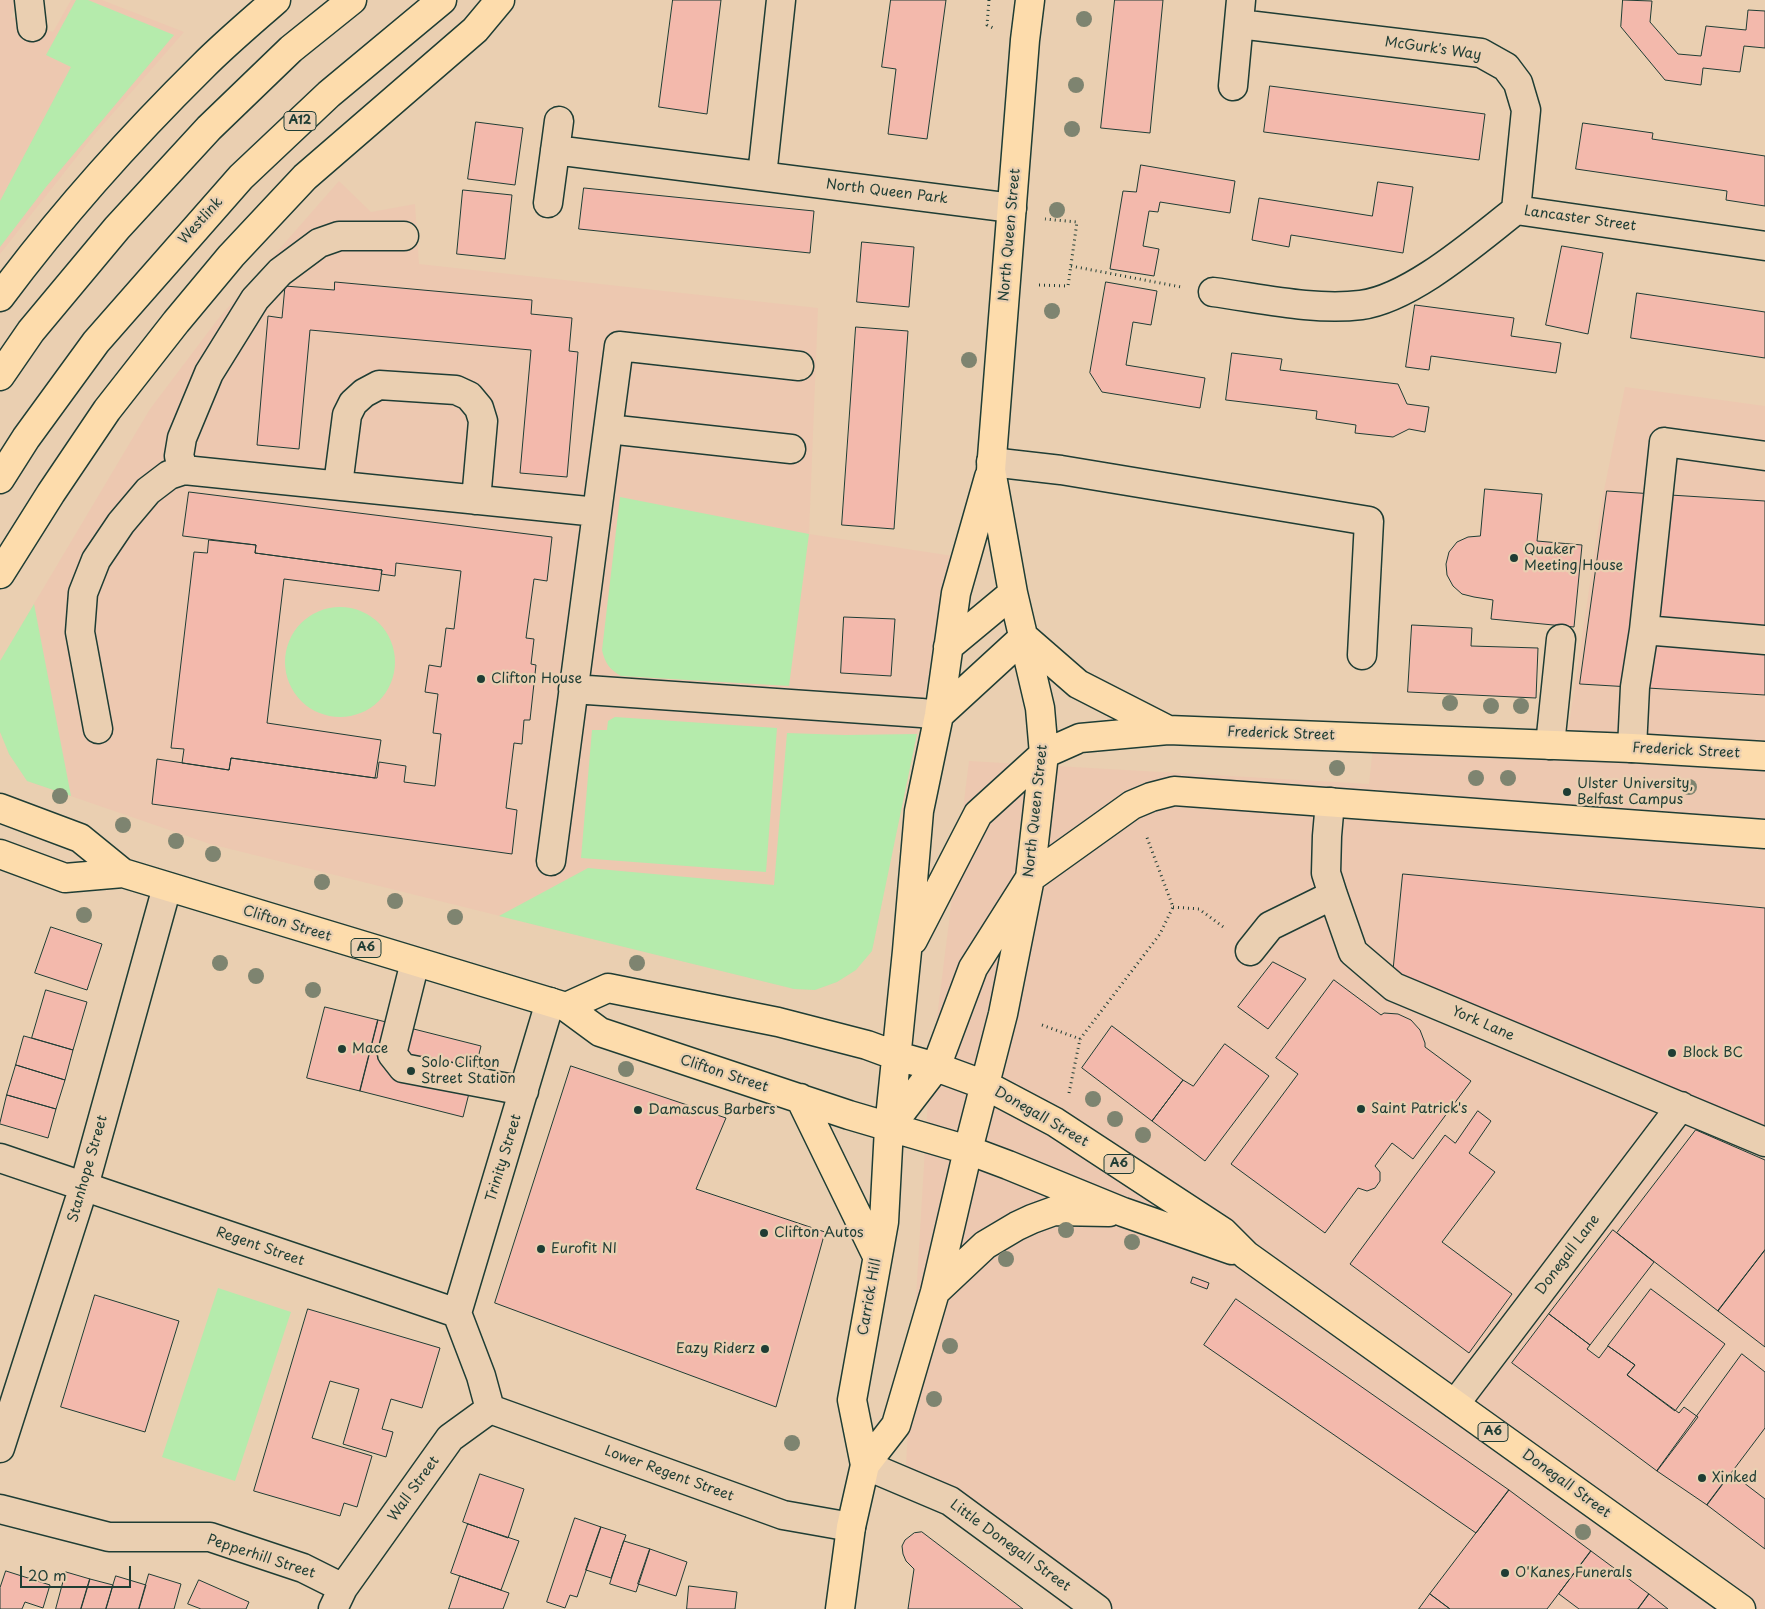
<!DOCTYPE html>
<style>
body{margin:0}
#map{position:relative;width:1765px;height:1609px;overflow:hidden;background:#eacfb1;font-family:"Playpen Sans",sans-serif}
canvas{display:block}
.scale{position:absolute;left:20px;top:1566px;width:111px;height:22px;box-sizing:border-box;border:2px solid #1f3d34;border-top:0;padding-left:6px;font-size:15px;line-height:18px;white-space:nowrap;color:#1f3d34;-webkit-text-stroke:4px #eacfb1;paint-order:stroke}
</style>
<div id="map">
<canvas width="1765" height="1609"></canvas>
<div class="scale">20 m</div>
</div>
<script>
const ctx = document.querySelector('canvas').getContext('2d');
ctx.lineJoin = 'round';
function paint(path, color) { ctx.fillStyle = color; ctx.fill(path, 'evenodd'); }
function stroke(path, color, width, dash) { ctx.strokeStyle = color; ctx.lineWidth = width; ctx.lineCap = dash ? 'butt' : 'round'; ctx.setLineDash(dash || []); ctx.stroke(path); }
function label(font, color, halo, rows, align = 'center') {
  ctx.font = font + ' "Playpen Sans",sans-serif'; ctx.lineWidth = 4.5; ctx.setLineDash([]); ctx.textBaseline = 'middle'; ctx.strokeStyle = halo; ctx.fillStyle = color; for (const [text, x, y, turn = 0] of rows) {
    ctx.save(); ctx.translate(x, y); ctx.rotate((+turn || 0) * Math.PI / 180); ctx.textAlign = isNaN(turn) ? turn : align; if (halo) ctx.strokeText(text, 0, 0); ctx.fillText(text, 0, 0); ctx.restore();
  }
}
paint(new Path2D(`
 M 0,0 L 18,0 L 11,17 L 53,32 L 71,0 L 102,0 L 184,32 L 94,135 L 0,254 Z
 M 339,181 L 371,212 L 415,204 L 419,264 L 818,308 L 809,534 L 953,556 L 872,951 L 856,970 L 837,982 L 815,990 L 794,989 L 210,844 L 27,781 L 9,754 L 0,732 L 0,661 L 150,409 L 218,319 Z
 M 1625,387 L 1765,406 L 1765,1609 L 1069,1609 L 905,1480 L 929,1082 L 969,761 L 1369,784 L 1374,738 L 1566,745 L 1603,495 Z`), '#edc8b0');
paint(new Path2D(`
 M 76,0 L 88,0 L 174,35 L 46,187 L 0,247 L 0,201 L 71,67 L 46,55 Z
 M 620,497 L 809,534 L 789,686 L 621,676 C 609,669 605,663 602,650 Z
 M 34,604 L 71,796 L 27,781 L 9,754 L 0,732 L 0,661 Z
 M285 662a55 55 0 1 1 110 0a55 55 0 1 1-110 0Z
 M 615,717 L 777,728 L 766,872 L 581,858 L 592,730 L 607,730 L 608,721 Z
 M 787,733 L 845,735 L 917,734 L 872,951 L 856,970 L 837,982 L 815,990 L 794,989 L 499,916 L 588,868 L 774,885 Z
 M 218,1288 L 291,1312 L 235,1481 L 162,1457 Z`), '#b5ebac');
const building = new Path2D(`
 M 673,0 L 721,0 L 707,114 L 659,107 Z
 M 891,0 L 946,0 L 927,139 L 888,134 L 896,69 L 882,67 Z
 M 1115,0 L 1163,0 L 1150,133 L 1101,128 Z
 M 1623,0 L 1652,1 L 1650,22 L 1678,54 L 1701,56 L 1706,26 L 1746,30 L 1748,10 L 1765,11 L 1765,48 L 1744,46 L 1740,72 L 1703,68 L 1701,85 L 1665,80 L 1621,27 Z
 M 1270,86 L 1485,114 L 1479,160 L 1264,132 Z
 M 476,122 L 523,128 L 515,185 L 468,179 Z
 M 1583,123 L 1653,133 L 1652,139 L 1765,156 L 1765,206 L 1726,200 L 1727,191 L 1576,169 Z
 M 1141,165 L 1235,181 L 1230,213 L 1160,202 L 1158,212 L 1149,211 L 1143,246 L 1159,249 L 1154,276 L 1110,269 L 1123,191 L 1136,192 Z
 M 1378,182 L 1413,187 L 1403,253 L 1291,235 L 1289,247 L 1252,240 L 1259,198 L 1372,216 Z
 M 584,188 L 814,211 L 810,253 L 579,229 Z
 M 463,190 L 512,195 L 505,259 L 457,254 Z
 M 862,242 L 914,247 L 909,307 L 857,302 Z
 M 1562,246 L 1603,253 L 1588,334 L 1546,325 Z
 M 335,282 L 532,300 L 531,314 L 572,318 L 569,351 L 578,352 L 567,477 L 520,473 L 531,350 L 310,330 L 299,449 L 257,445 L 268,316 L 282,318 L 285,286 L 334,290 Z
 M 1106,282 L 1157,291 L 1151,325 L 1133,322 L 1126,365 L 1205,378 L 1200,408 L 1102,392 L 1090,373 Z
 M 1637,293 L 1765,312 L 1765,358 L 1631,338 Z
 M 1415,305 L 1514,318 L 1511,336 L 1561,343 L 1556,373 L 1431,356 L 1429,370 L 1406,367 Z
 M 856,327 L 908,331 L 894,529 L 842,525 Z
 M 1232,353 L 1282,359 L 1280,370 L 1398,384 L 1407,404 L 1429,407 L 1425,432 L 1409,429 L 1393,437 L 1355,433 L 1356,425 L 1316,419 L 1317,411 L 1226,400 Z
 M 1485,489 L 1542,494 L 1537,541 L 1582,545 L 1574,627 L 1491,619 L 1493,600 L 1474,597 L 1462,594 L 1453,586 L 1447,575 L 1446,564 L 1449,552 L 1457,542 L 1468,537 L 1480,536 Z
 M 1607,491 L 1765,501 L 1765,695 L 1580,684 Z
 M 189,492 L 552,537 L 547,581 L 534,579 L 526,638 L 534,639 L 531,664 L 536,665 L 530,720 L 524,720 L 522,744 L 514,743 L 506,808 L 517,810 L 512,854 L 152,804 L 157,759 L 229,770 L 231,758 L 375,778 L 377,778 L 379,762 L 406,766 L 404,782 L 435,786 L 441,734 L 433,733 L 438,694 L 425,692 L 429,665 L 441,667 L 446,628 L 454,629 L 461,571 L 396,563 L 395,576 L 381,574 L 382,570 L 255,553 L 256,545 L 183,536 Z
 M 209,540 L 256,545 L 255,553 L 382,570 L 379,591 L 284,579 L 267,723 L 381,740 L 375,778 L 231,758 L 229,770 L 182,763 L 184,749 L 171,748 L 194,552 L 207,553 Z
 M 844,617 L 895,619 L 891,676 L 841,673 Z
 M 1412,625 L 1472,628 L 1471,646 L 1538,648 L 1536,698 L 1408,692 Z
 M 1403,874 L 1765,908 L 1765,1133 L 1393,974 Z
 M 51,927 L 102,944 L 87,990 L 35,973 Z
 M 1273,962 L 1306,979 L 1268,1029 L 1238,1007 Z
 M 1334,980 L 1381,1015 L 1384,1013 L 1398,1014 L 1411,1020 L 1420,1030 L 1425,1043 L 1425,1047 L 1471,1081 L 1413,1159 L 1392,1143 L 1375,1166 L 1380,1172 L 1380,1181 L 1375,1188 L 1367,1191 L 1358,1188 L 1325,1233 L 1231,1164 L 1298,1074 L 1276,1058 Z
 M 46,990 L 87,1002 L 73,1050 L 32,1038 Z
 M 325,1007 L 378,1020 L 360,1091 L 307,1078 Z
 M 378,1020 L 481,1046 L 463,1117 L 360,1091 Z
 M 1112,1026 L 1183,1080 L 1152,1121 L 1082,1068 Z
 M 24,1036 L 73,1050 L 65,1080 L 16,1065 Z
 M 1225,1044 L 1269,1076 L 1205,1161 L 1152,1121 L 1183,1080 L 1193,1086 Z
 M 16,1065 L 65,1080 L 56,1109 L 7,1095 Z
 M 571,1066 L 726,1118 L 696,1189 L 825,1232 L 776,1407 L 495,1303 Z
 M 7,1095 L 56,1109 L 48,1138 L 0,1124 Z
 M 1478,1111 L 1491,1121 L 1469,1153 L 1495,1172 L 1442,1242 L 1512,1294 L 1469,1353 L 1350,1264 L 1445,1135 L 1455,1143 Z
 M 1696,1130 L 1765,1160 L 1765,1250 L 1718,1311 L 1617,1233 Z
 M 1613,1230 L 1654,1262 L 1590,1345 L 1549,1314 Z
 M 1765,1250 L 1765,1347 L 1718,1311 Z
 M 1193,1277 L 1209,1283 L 1207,1289 L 1191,1283 Z
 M 1651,1289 L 1725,1344 L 1675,1411 L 1627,1375 L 1635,1365 L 1608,1346 Z
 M 95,1295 L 179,1321 L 145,1432 L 61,1407 Z
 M 1236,1299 L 1509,1490 L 1476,1533 L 1204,1345 Z
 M 308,1309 L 440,1348 L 422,1408 L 391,1399 L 382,1429 L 393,1432 L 386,1457 L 343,1444 L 359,1389 L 330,1381 L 312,1438 L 372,1456 L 357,1507 L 344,1503 L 340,1516 L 254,1491 Z
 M 1549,1314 L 1590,1345 L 1587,1349 L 1599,1358 L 1608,1346 L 1635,1365 L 1627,1375 L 1679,1413 L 1684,1407 L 1698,1417 L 1657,1471 L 1512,1363 Z
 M 1742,1354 L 1765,1372 L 1765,1428 L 1707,1505 L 1657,1471 Z
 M 1731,1473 L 1765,1499 L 1765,1549 L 1707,1505 Z
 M 480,1474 L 524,1489 L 508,1538 L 463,1522 Z
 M 1509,1490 L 1591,1551 L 1547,1609 L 1450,1609 L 1430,1594 Z
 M 575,1518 L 601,1527 L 577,1597 L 570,1595 L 565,1608 L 547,1602 Z
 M 468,1524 L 519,1541 L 501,1590 L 451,1573 Z
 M 601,1527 L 626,1535 L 611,1578 L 586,1570 Z
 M 922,1532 L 1023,1609 L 908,1609 L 914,1569 L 906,1561 L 903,1554 L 902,1546 L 905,1540 L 914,1533 Z
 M 624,1541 L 650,1549 L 636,1592 L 610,1584 Z
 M 650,1549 L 687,1562 L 676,1596 L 638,1584 Z
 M 1591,1551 L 1649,1594 L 1638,1609 L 1579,1609 L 1559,1594 Z
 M 6,1571 L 50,1585 L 43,1608 L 25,1602 L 22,1609 L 0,1609 L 0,1588 Z
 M 66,1572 L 90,1579 L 81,1609 L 56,1609 Z
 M 149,1574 L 181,1584 L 174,1609 L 139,1609 Z
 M 116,1576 L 146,1585 L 139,1609 L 106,1609 Z
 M 460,1576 L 509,1593 L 503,1609 L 449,1609 Z
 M 90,1579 L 113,1585 L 106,1609 L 81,1609 Z
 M 199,1580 L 249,1602 L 246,1609 L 201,1609 L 188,1604 Z
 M 689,1586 L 737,1592 L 735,1609 L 687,1609 Z
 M 1430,1594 L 1450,1609 L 1419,1609 Z
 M 1649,1594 L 1668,1609 L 1638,1609 Z`);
paint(building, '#f3b9ac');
stroke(building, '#1f3d34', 1);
const minor = new Path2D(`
 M 29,0 L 32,27
 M 1239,24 L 1481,53 L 1506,67 L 1518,83 L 1526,110 L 1516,210
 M 1233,86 L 1241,0
 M 555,150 L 1012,208
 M 762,176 L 781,0
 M 548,203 L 559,121
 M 1213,292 C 1259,298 1314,311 1361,305 C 1412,298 1476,241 1516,210 L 1765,246
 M 608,429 L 791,449
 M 991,462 L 1061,470 L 1369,521 L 1362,655
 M 184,470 L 179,456 L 182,438 L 209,373 L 255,299 L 280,272 L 319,243 L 339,236 L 404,236
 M 338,485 L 347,415 L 353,403 L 364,393 L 379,385 L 456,390 L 469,396 L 479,408 L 483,421 L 476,500
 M 1644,630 L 1765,640
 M 573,689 L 921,713 L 939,715
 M 98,729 L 80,632 L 83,593 L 96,560 L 121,523 L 148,491 L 169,475 L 184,470 L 597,512
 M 1550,745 L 1561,639
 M 1632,748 L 1635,687 L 1644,630 L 1664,442 L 1765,456
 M 1330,802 L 1327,836 L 1326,873 L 1333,895 L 1353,952 L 1394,987 L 1765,1142
 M 551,861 L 619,346 L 799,366
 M 1250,951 L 1270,926 L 1333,895
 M 415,962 L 392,1054 L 403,1068 L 524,1091
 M 0,1158 L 457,1313 L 481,1376 L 490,1409 L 450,1438 L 343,1588 L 333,1609
 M 457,1313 L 550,1002
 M 1455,1404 L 1681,1106
 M 490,1409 L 783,1515 L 851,1527
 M 0,1448 L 84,1186 L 167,887
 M 865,1465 L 950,1501 L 1097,1609
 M 0,1509 L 109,1537 L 210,1537 L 303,1568 L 343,1588`);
const major = new Path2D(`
 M 1024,637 L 1078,684 L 1168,730
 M 948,647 L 1013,593
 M 939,715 L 1024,637
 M 0,808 L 80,838 L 123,873 L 566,1007 L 600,1032 L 849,1115 L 968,1150 L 1008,1165 L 1123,1212 L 1232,1250
 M 0,854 L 65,878 L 123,873
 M 913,940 L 978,814 L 1044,754 L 1080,738 L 1168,730 L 1632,748 L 1765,756
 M 566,1007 L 608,988 L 778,1022 L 867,1045 L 897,1056 L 936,1067 L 985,1085 L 1055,1122 L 1223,1232 L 1246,1255 L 1741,1609
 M 800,1098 L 877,1256
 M 889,1128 L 936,1067 L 973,968 L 1030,878 L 1132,805 L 1151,797 L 1174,791 L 1765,834
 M 935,1292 L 985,1245 L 1017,1226 L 1032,1219 L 1054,1211 L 1109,1212
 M 865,1465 L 896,1425 L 935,1292 L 968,1150 L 1003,1014 L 1030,878 L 1044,754 L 1040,708 L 1013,593 L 991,470 L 1025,40 L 1030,0
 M 840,1609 L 851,1527 L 865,1465 L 852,1400 L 884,1222 L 889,1128 L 907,951 L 919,811 L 939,715 L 956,593 L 989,477`);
const highway = new Path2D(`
 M 0,297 C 61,215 130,138 203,66 C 226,43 251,22 276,0
 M 0,376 L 31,331 L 117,228 L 209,128 L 291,49 L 352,0
 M 0,479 L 26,438 L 96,342 L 241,177 L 329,94 L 442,0
 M 0,574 L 51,493 L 107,410 L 176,322 L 231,256 L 305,177 L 475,30 L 500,0`);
stroke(minor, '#1f3d34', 31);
stroke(major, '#1f3d34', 31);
stroke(highway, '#1f3d34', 31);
stroke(new Path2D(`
 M 989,0 L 987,25 L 993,28
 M 1071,266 L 1181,287
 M 1039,285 L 1068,286 L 1077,222 L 1045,219
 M 1173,907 L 1199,909 L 1226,929
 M 1042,1025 L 1080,1039
 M 1069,1093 L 1080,1039 L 1160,934 L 1173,907 L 1146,835`), '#1f3d34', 3, [1, 4]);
stroke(minor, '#eacfb1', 28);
stroke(major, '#fddcac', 28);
stroke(highway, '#fddcac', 28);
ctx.fillStyle = '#7e8470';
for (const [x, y] of [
 [1084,19],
 [1076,85],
 [1072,129],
 [1057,210],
 [1052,311],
 [969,360],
 [1450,703],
 [1491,706],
 [1521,706],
 [1337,768],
 [1476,778],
 [1508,778],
 [1689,787],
 [60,796],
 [123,825],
 [176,841],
 [213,854],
 [322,882],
 [395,901],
 [84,915],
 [455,917],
 [220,963],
 [637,963],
 [256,976],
 [313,990],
 [626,1069],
 [1093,1099],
 [1115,1119],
 [1143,1135],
 [1066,1230],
 [1132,1242],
 [1006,1259],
 [950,1346],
 [934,1399],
 [792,1443],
 [1583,1532]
]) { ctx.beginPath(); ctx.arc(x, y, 8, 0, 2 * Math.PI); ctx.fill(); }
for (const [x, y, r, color] of [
 [1514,558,5,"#1f3d34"],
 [481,679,5,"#1f3d34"],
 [1567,792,5,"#1f3d34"],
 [342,1049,5,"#1f3d34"],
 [1672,1053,5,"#1f3d34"],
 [411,1071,5,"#1f3d34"],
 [1361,1109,5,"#1f3d34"],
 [638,1110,5,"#1f3d34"],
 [764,1233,5,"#1f3d34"],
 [541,1249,5,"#1f3d34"],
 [765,1349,5,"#1f3d34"],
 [1702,1478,5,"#1f3d34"],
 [1505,1573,5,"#1f3d34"]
]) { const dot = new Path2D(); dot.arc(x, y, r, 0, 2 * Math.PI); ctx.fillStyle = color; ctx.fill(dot); stroke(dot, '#eacfb1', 2); }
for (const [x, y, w] of [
 [300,121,32],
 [366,948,30],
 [1119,1164,30],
 [1493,1432,30]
]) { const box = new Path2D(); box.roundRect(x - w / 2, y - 9.5, w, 19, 4); ctx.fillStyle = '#eacfb1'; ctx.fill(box); stroke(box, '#1f3d34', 1); }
label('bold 12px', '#1f3d34', null, [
 ["A12",300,121],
 ["A6",366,948],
 ["A6",1119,1164],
 ["A6",1493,1432]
]);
label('14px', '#1f3d34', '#eacfb1', [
 ["McGurk's Way",1433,49,8],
 ["North Queen Park",887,192,7],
 ["Lancaster Street",1580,219,8],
 ["Westlink",201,221,-48],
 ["North Queen Street",1010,235,-85],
 ["Frederick Street",1281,734,2],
 ["Frederick Street",1686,751,3],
 ["North Queen Street",1036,811,-84],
 ["Clifton Street",287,924,17],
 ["York Lane",1483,1024,23],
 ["Clifton Street",724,1074,18],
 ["Donegall Street",1041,1117,30],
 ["Trinity Street",504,1158,-73],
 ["Stanhope Street",88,1169,-74],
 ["Regent Street",260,1247,19],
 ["Donegall Lane",1568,1255,-53],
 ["Carrick Hill",870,1297,-80],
 ["Lower Regent Street",669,1474,20],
 ["Donegall Street",1566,1484,36],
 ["Wall Street",414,1489,-54],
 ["Little Donegall Street",1010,1546,36],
 ["Pepperhill Street",261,1557,18]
]);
label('14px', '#1f3d34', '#eacfb1', [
 ["Quaker",1524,550],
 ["Meeting House",1524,566],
 ["Clifton House",491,679],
 ["Ulster University,",1577,784],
 ["Belfast Campus",1577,800],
 ["Mace",352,1049],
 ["Block BC",1682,1053],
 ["Solo Clifton",421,1063],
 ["Street Station",421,1079],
 ["Saint Patrick's",1371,1109],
 ["Damascus Barbers",648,1110],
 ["Clifton Autos",774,1233],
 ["Eurofit NI",551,1249],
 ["Eazy Riderz",755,1349,"right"],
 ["Xinked",1712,1478],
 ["O'Kanes Funerals",1515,1573]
], 'left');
</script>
